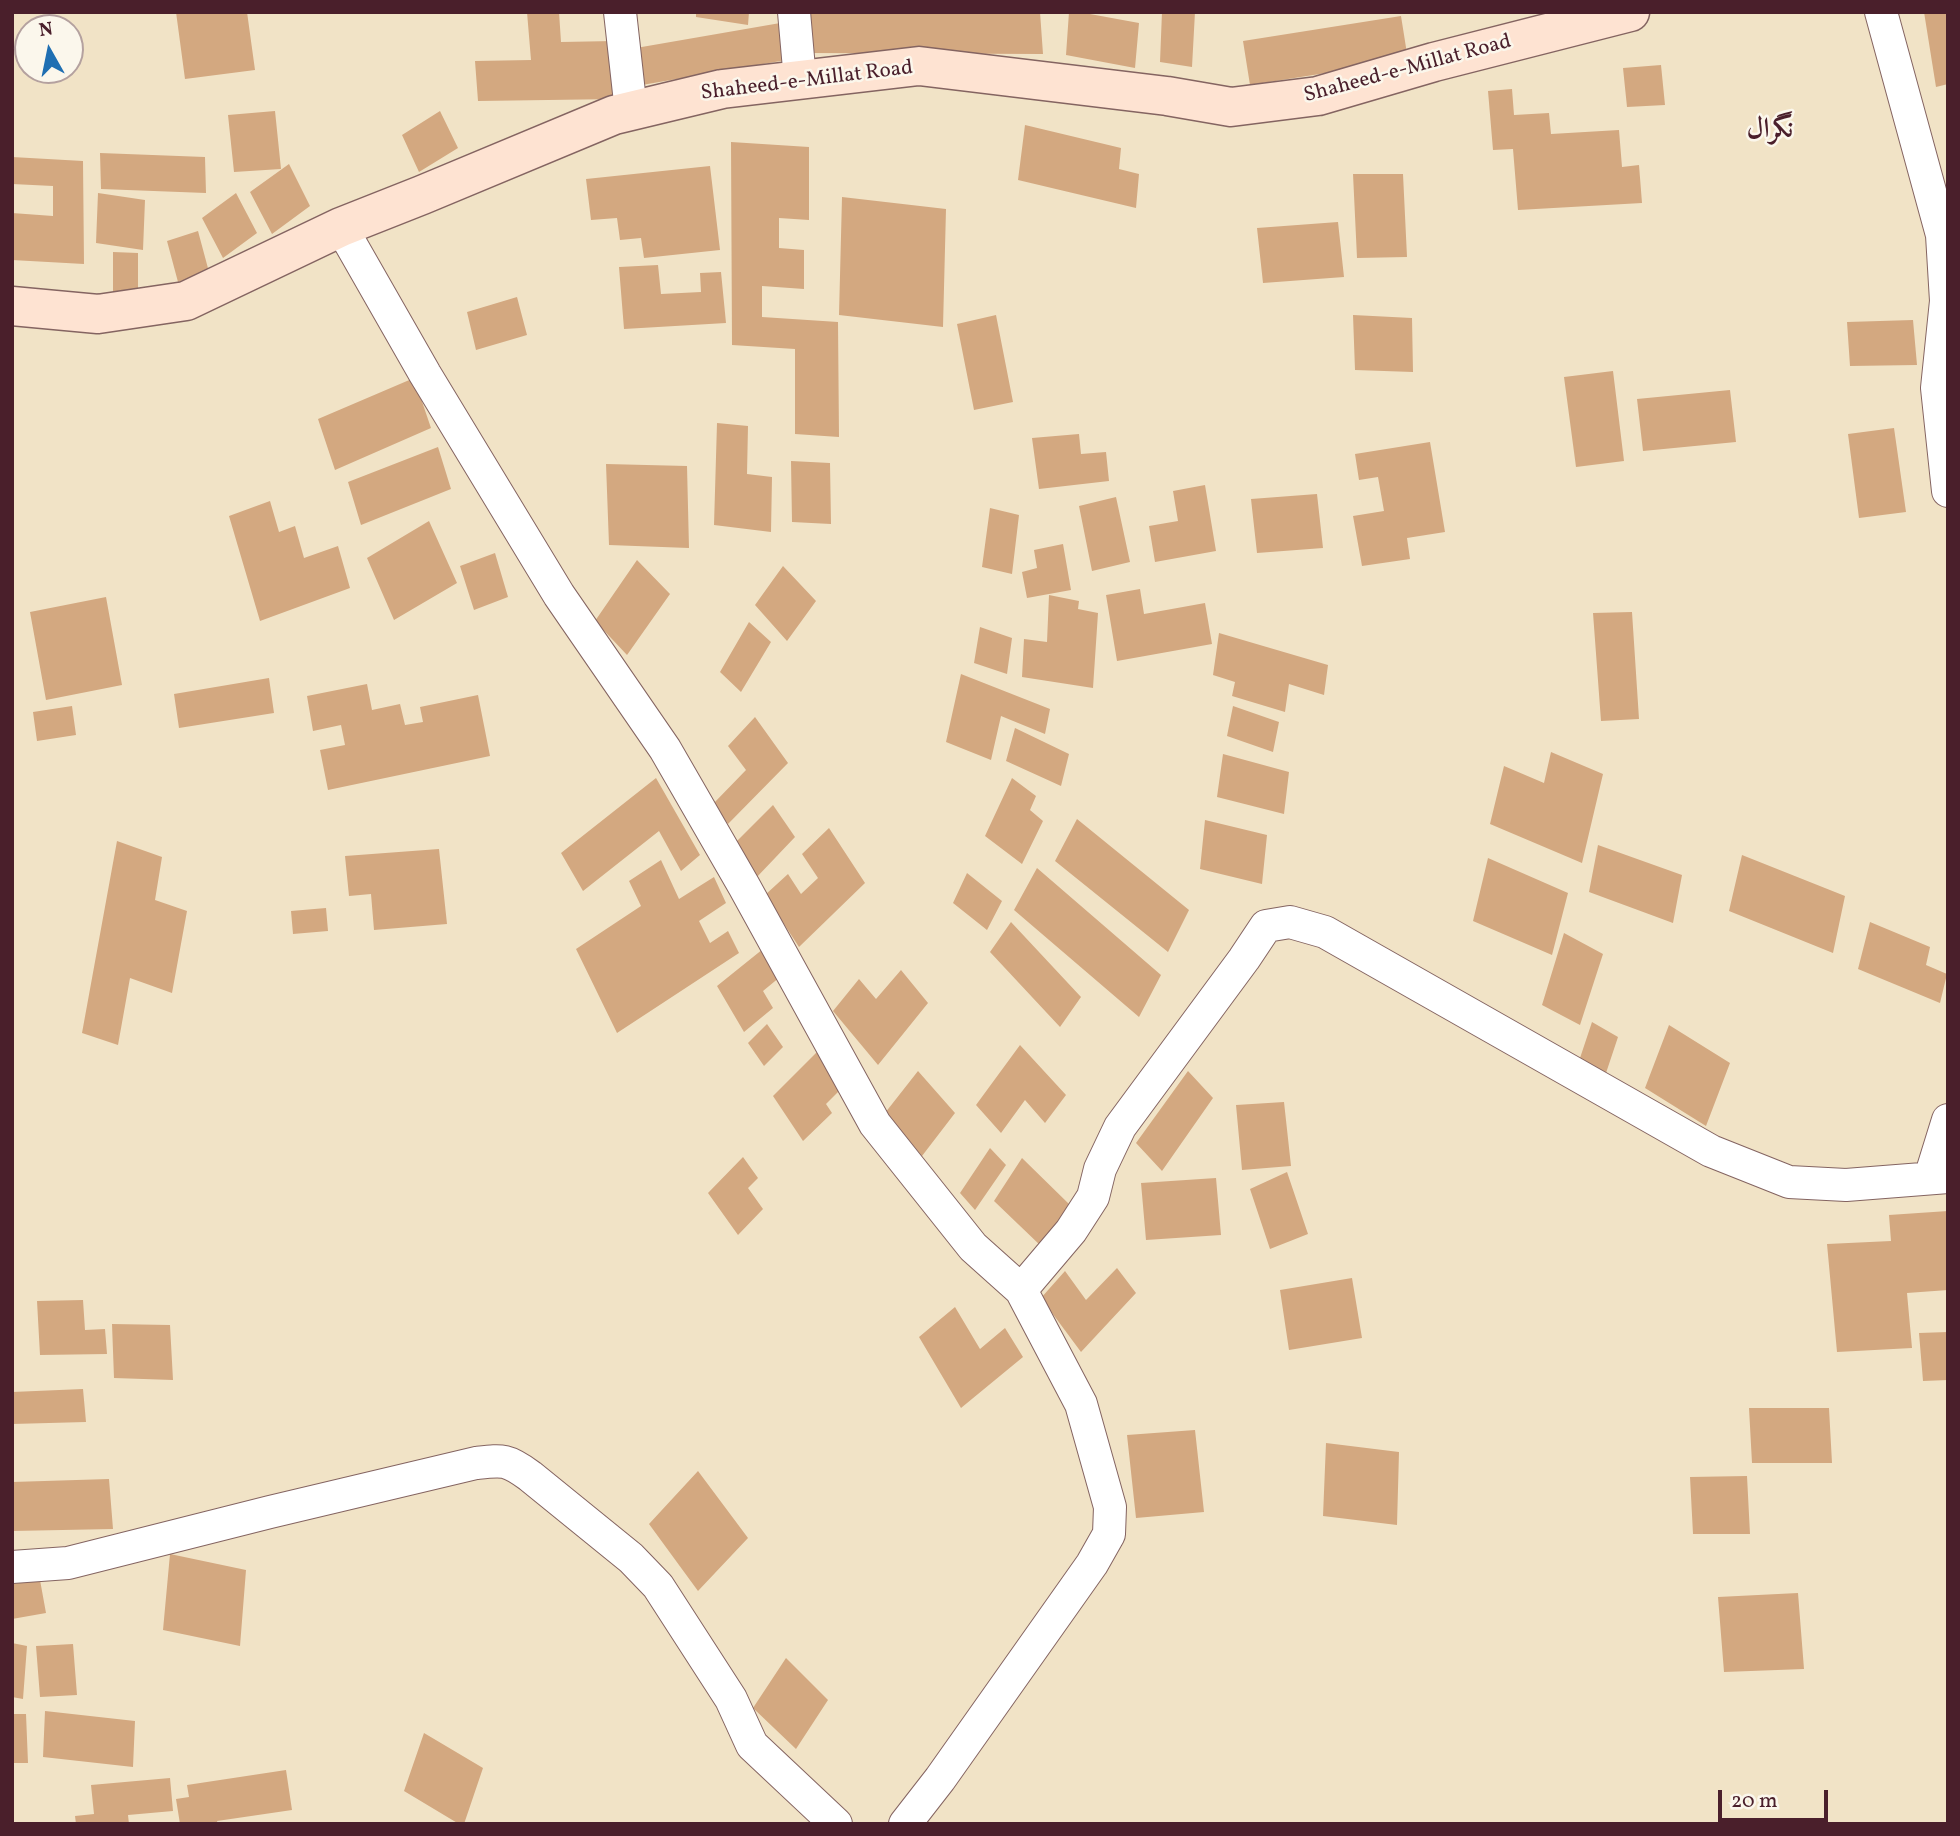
<!DOCTYPE html>
<meta charset="utf-8">
<style>
body{margin:0}
#map{position:relative;width:1960px;height:1836px;overflow:hidden;background:#f1e3c6;font-family:Vollkorn,serif}
canvas{display:block}
.frame{position:absolute;inset:0;border:14px solid #4a1f2b;pointer-events:none}
.north{position:absolute;left:14px;top:14px;width:70px;height:70px;box-sizing:border-box;background:#fbf7ec;border:2px solid #b4a19f;border-radius:50%;rotate:351deg;font-size:19px;font-weight:700;line-height:28px;text-align:center;color:#4a1f2b}
.north::after{content:'';display:block;margin:auto;width:24px;height:32px;background:#1f6fb2;clip-path:polygon(50% 0,100% 100%,50% 72%,0 100%)}
.scale{position:absolute;left:1718px;top:1790px;width:110px;height:32px;box-sizing:border-box;border:4px solid #4a1f2b;border-top:0;padding-left:9px;font-size:21px;line-height:24px;white-space:nowrap;color:#4a1f2b;-webkit-text-stroke:5px #fbf7ec;paint-order:stroke}
</style>
<div id="map">
<canvas width="1960" height="1836"></canvas>
<div class="frame"></div>
<div class="north">N</div>
<div class="scale">20 m</div>
</div>
<script>
const ctx = document.querySelector('canvas').getContext('2d');
ctx.lineJoin = 'round';
function paint(path, color) { ctx.fillStyle = color; ctx.fill(path, 'evenodd'); }
function stroke(path, color, width, dash) { ctx.strokeStyle = color; ctx.lineWidth = width; ctx.lineCap = dash ? 'butt' : 'round'; ctx.setLineDash(dash || []); ctx.stroke(path); }
function label(font, color, halo, rows, align = 'center') {
  ctx.font = font + ' Vollkorn,Amiri,serif'; ctx.lineWidth = 5; ctx.setLineDash([]); ctx.textBaseline = 'middle'; ctx.strokeStyle = halo; ctx.fillStyle = color; for (const [text, x, y, turn = 0] of rows) {
    ctx.save(); ctx.translate(x, y); ctx.rotate((+turn || 0) * Math.PI / 180); ctx.textAlign = isNaN(turn) ? turn : align; if (halo) ctx.strokeText(text, 0, 0); ctx.fillText(text, 0, 0); ctx.restore();
  }
}
paint(new Path2D(`
 M 176,12 L 247,12 L 255,70 L 185,79 Z
 M 527,12 L 559,12 L 561,42 L 614,41 L 618,99 L 478,101 L 475,61 L 531,60 Z
 M 696,12 L 749,12 L 748,25 L 696,17 Z
 M 805,12 L 1040,12 L 1043,54 L 807,53 Z
 M 1069,12 L 1079,12 L 1139,23 L 1135,68 L 1066,55 Z
 M 1162,12 L 1195,12 L 1192,67 L 1160,62 Z
 M 1924,12 L 1948,12 L 1948,84 L 1936,87 Z
 M 1401,16 L 1408,60 L 1250,85 L 1243,41 Z
 M 786,22 L 792,59 L 642,85 L 636,48 Z
 M 1661,65 L 1665,105 L 1627,107 L 1623,68 Z
 M 1512,89 L 1514,115 L 1549,113 L 1551,134 L 1619,130 L 1622,167 L 1639,165 L 1642,203 L 1518,210 L 1513,149 L 1493,150 L 1488,91 Z
 M 275,111 L 281,169 L 234,172 L 228,115 Z
 M 440,111 L 458,148 L 419,172 L 402,135 Z
 M 1025,125 L 1121,148 L 1119,169 L 1139,174 L 1136,208 L 1018,180 Z
 M 731,142 L 809,147 L 809,220 L 779,218 L 779,248 L 804,250 L 804,289 L 762,286 L 762,317 L 838,322 L 839,437 L 795,434 L 795,349 L 732,345 Z
 M 100,153 L 205,157 L 206,193 L 101,189 Z
 M 12,157 L 83,161 L 84,264 L 12,260 L 12,213 L 53,216 L 53,186 L 12,184 Z
 M 289,164 L 310,206 L 272,234 L 250,192 Z
 M 710,166 L 720,250 L 644,258 L 641,238 L 620,240 L 617,218 L 591,220 L 586,179 Z
 M 1353,174 L 1403,174 L 1407,257 L 1357,258 Z
 M 98,193 L 145,200 L 143,250 L 96,243 Z
 M 236,193 L 257,233 L 223,258 L 202,218 Z
 M 842,197 L 946,209 L 943,327 L 839,315 Z
 M 1338,222 L 1344,277 L 1263,283 L 1257,228 Z
 M 198,231 L 209,272 L 178,282 L 167,241 Z
 M 113,252 L 138,253 L 138,295 L 113,293 Z
 M 658,265 L 661,294 L 701,292 L 700,273 L 721,272 L 726,323 L 624,329 L 619,267 Z
 M 517,297 L 527,335 L 476,350 L 467,312 Z
 M 996,315 L 1013,402 L 974,410 L 957,324 Z
 M 1353,315 L 1412,318 L 1413,372 L 1355,370 Z
 M 1913,320 L 1917,365 L 1850,366 L 1847,322 Z
 M 1613,371 L 1624,461 L 1576,467 L 1564,377 Z
 M 414,378 L 431,428 L 335,470 L 318,419 Z
 M 1730,390 L 1736,442 L 1643,451 L 1637,399 Z
 M 717,423 L 748,426 L 747,474 L 772,477 L 771,532 L 714,525 Z
 M 1894,428 L 1906,512 L 1859,518 L 1848,434 Z
 M 1079,434 L 1081,454 L 1106,452 L 1109,481 L 1039,489 L 1032,438 Z
 M 1430,442 L 1445,532 L 1407,538 L 1410,559 L 1362,566 L 1353,516 L 1384,511 L 1378,477 L 1359,480 L 1355,454 Z
 M 438,447 L 451,489 L 361,525 L 348,482 Z
 M 791,461 L 830,463 L 831,524 L 792,522 Z
 M 606,464 L 687,466 L 689,548 L 609,545 Z
 M 1205,485 L 1216,551 L 1155,562 L 1149,526 L 1178,521 L 1173,491 Z
 M 1317,494 L 1323,548 L 1257,553 L 1251,499 Z
 M 1116,497 L 1130,562 L 1092,571 L 1079,506 Z
 M 270,501 L 279,532 L 295,526 L 304,558 L 338,546 L 350,588 L 260,621 L 229,516 Z
 M 990,508 L 1019,515 L 1012,574 L 982,567 Z
 M 429,521 L 457,583 L 394,620 L 367,558 Z
 M 1063,544 L 1071,590 L 1027,598 L 1022,572 L 1037,568 L 1034,550 Z
 M 495,553 L 508,597 L 474,610 L 460,566 Z
 M 637,560 L 670,594 L 627,655 L 595,621 Z
 M 783,566 L 816,601 L 787,641 L 755,605 Z
 M 1140,589 L 1144,614 L 1205,603 L 1212,644 L 1117,661 L 1106,595 Z
 M 1049,595 L 1079,601 L 1078,609 L 1098,613 L 1093,688 L 1022,677 L 1024,639 L 1047,642 Z
 M 106,597 L 122,685 L 46,700 L 30,612 Z
 M 1632,612 L 1639,719 L 1601,721 L 1593,613 Z
 M 749,622 L 771,642 L 741,692 L 720,672 Z
 M 980,627 L 1012,638 L 1007,674 L 974,663 Z
 M 1219,633 L 1328,665 L 1324,695 L 1289,684 L 1285,712 L 1232,696 L 1235,682 L 1213,675 Z
 M 961,674 L 1050,709 L 1045,734 L 1001,716 L 991,760 L 946,742 Z
 M 269,678 L 274,713 L 179,728 L 174,694 Z
 M 367,684 L 372,710 L 400,704 L 405,725 L 423,722 L 420,707 L 478,695 L 490,756 L 328,790 L 320,750 L 345,745 L 341,725 L 313,731 L 307,696 Z
 M 72,706 L 76,735 L 37,741 L 33,712 Z
 M 1233,706 L 1279,722 L 1273,752 L 1227,736 Z
 M 755,717 L 788,763 L 728,824 L 713,804 L 746,770 L 728,746 Z
 M 1015,728 L 1069,754 L 1061,786 L 1006,761 Z
 M 1551,752 L 1603,774 L 1582,863 L 1490,824 L 1504,766 L 1544,783 Z
 M 1223,754 L 1289,772 L 1284,814 L 1217,797 Z
 M 656,778 L 700,855 L 681,871 L 659,831 L 583,891 L 561,853 Z
 M 1012,778 L 1036,796 L 1030,810 L 1043,821 L 1022,864 L 985,836 Z
 M 773,805 L 795,837 L 755,879 L 732,846 Z
 M 1077,819 L 1189,910 L 1168,952 L 1055,861 Z
 M 1205,820 L 1267,835 L 1262,884 L 1200,869 Z
 M 829,828 L 865,883 L 799,947 L 765,895 L 788,874 L 801,894 L 818,878 L 802,854 Z
 M 117,841 L 162,857 L 155,900 L 187,911 L 172,993 L 130,978 L 118,1045 L 82,1033 Z
 M 1598,845 L 1682,875 L 1673,923 L 1589,892 Z
 M 439,849 L 447,924 L 374,930 L 371,894 L 349,896 L 345,856 Z
 M 1742,855 L 1845,896 L 1833,953 L 1729,911 Z
 M 1488,858 L 1568,893 L 1552,955 L 1473,921 Z
 M 661,860 L 679,899 L 714,877 L 726,903 L 699,921 L 710,943 L 728,931 L 739,953 L 617,1033 L 576,949 L 641,906 L 629,881 Z
 M 1037,868 L 1161,975 L 1139,1017 L 1014,910 Z
 M 967,873 L 1002,901 L 987,930 L 953,903 Z
 M 326,908 L 328,931 L 293,934 L 291,911 Z
 M 1011,922 L 1081,997 L 1060,1027 L 990,952 Z
 M 1870,922 L 1930,947 L 1926,965 L 1947,974 L 1940,1003 L 1858,969 Z
 M 1564,933 L 1603,954 L 1580,1025 L 1542,1005 Z
 M 763,949 L 780,977 L 763,991 L 773,1008 L 744,1032 L 717,986 Z
 M 901,970 L 928,1003 L 878,1065 L 833,1011 L 859,979 L 876,999 Z
 M 1592,1022 L 1618,1037 L 1605,1076 L 1579,1061 Z
 M 767,1024 L 783,1047 L 764,1066 L 748,1043 Z
 M 1669,1025 L 1730,1063 L 1706,1126 L 1645,1088 Z
 M 1020,1045 L 1066,1095 L 1045,1123 L 1025,1100 L 1001,1133 L 976,1105 Z
 M 817,1052 L 842,1088 L 826,1104 L 832,1113 L 803,1141 L 773,1096 Z
 M 918,1071 L 955,1113 L 922,1156 L 885,1113 Z
 M 1188,1071 L 1213,1098 L 1162,1171 L 1136,1143 Z
 M 1284,1102 L 1291,1166 L 1242,1170 L 1236,1105 Z
 M 990,1148 L 1006,1165 L 975,1210 L 960,1193 Z
 M 743,1157 L 758,1178 L 748,1188 L 763,1209 L 738,1235 L 708,1193 Z
 M 1022,1158 L 1069,1204 L 1042,1247 L 994,1201 Z
 M 1287,1172 L 1308,1234 L 1270,1249 L 1250,1189 Z
 M 1216,1178 L 1221,1235 L 1146,1240 L 1141,1183 Z
 M 1948,1211 L 1948,1290 L 1907,1293 L 1912,1348 L 1837,1352 L 1827,1244 L 1891,1241 L 1889,1215 Z
 M 1117,1268 L 1136,1293 L 1081,1352 L 1041,1298 L 1065,1271 L 1086,1300 Z
 M 1352,1278 L 1362,1338 L 1289,1350 L 1280,1290 Z
 M 83,1300 L 85,1330 L 105,1329 L 107,1354 L 40,1355 L 37,1301 Z
 M 955,1307 L 980,1349 L 1005,1328 L 1023,1357 L 961,1408 L 919,1337 Z
 M 112,1324 L 170,1325 L 173,1380 L 114,1378 Z
 M 1948,1332 L 1948,1380 L 1923,1381 L 1919,1333 Z
 M 83,1389 L 86,1422 L 12,1424 L 12,1392 Z
 M 1749,1408 L 1829,1408 L 1832,1463 L 1752,1463 Z
 M 1195,1430 L 1204,1512 L 1136,1518 L 1127,1435 Z
 M 1326,1443 L 1399,1452 L 1397,1525 L 1323,1516 Z
 M 698,1471 L 748,1538 L 698,1591 L 649,1524 Z
 M 1747,1476 L 1750,1534 L 1693,1534 L 1690,1477 Z
 M 109,1479 L 113,1529 L 12,1531 L 12,1482 Z
 M 170,1554 L 246,1570 L 240,1646 L 163,1630 Z
 M 40,1580 L 46,1613 L 12,1619 L 12,1584 Z
 M 1798,1593 L 1804,1669 L 1724,1672 L 1718,1597 Z
 M 12,1643 L 27,1646 L 23,1699 L 12,1697 Z
 M 73,1644 L 77,1695 L 40,1697 L 36,1646 Z
 M 786,1658 L 828,1700 L 796,1749 L 753,1708 Z
 M 45,1711 L 135,1721 L 133,1767 L 43,1757 Z
 M 12,1714 L 26,1714 L 28,1763 L 12,1763 Z
 M 424,1733 L 483,1768 L 464,1824 L 459,1824 L 404,1791 Z
 M 286,1770 L 292,1810 L 217,1821 L 218,1824 L 180,1824 L 176,1799 L 189,1797 L 187,1785 Z
 M 170,1778 L 173,1811 L 128,1815 L 129,1824 L 76,1824 L 75,1816 L 94,1814 L 91,1785 Z`), '#d3a880');
const street = new Path2D(`
 M 620,12 L 631,111
 M 794,12 L 800,80
 M 1881,12 L 1942,235 L 1946,301 L 1937,388 L 1948,491
 M 341,227 L 425,374 L 559,595 L 665,749 L 744,886 L 875,1124 L 973,1247 L 1021,1290 L 1081,1404 L 1110,1507 L 1109,1534 L 1092,1564 L 940,1779 L 905,1824
 M 1930,1178 L 1948,1120
 M 1021,1290 L 1071,1231 L 1093,1197 L 1100,1169 L 1120,1127 L 1244,959 L 1266,926 L 1290,922 L 1325,932 L 1711,1151 L 1789,1182 L 1846,1185 L 1948,1177
 M 12,1567 L 68,1563 L 270,1512 L 476,1463 C 503,1460 507,1459 530,1476 L 631,1558 L 658,1586 L 731,1699 L 752,1745 L 836,1824`);
const secondary = new Path2D(`
 M 12,306 L 98,314 L 186,301 L 341,227 L 422,195 L 614,115 L 722,89 L 919,66 L 1167,96 L 1231,107 L 1318,96 L 1434,62 L 1630,12`);
stroke(street, '#846461', 34);
stroke(secondary, '#846461', 41);
stroke(street, '#fff', 32);
stroke(secondary, '#fee3d2', 38);
label('21px', '#4a1f2b', '#fbf7ec', [
 ["Shaheed-e-Millat Road",1408,70,-15],
 ["Shaheed-e-Millat Road",807,82,-7]
]);
label('bold 28px', '#4a1f2b', '#fbf7ec', [
 ["نگرال",1770,132]
]);
</script>
